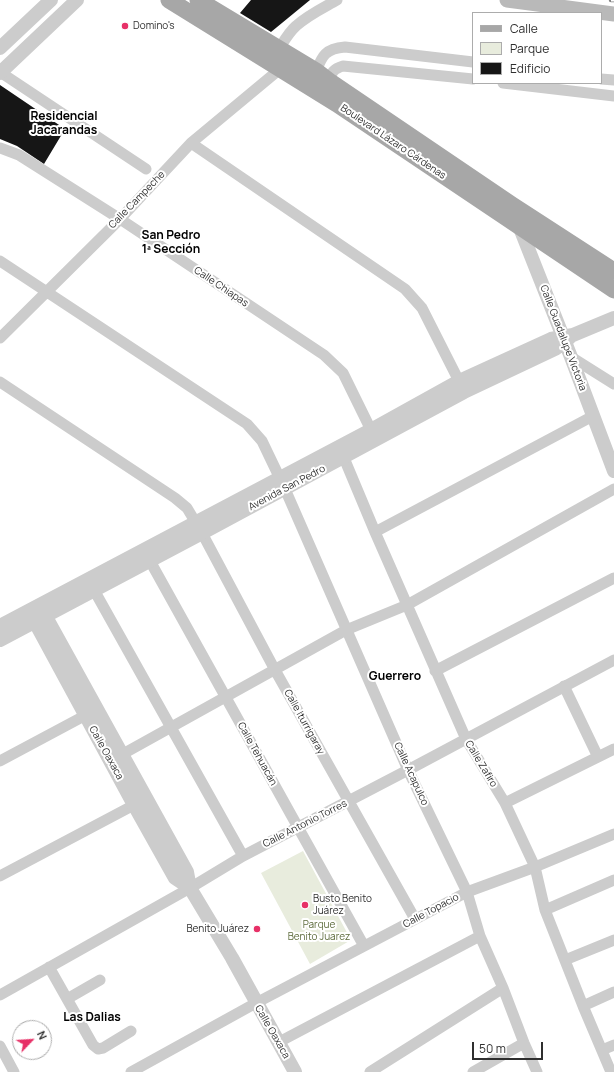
<!DOCTYPE html>
<meta charset="utf-8">
<style>
body{margin:0}
#map{position:relative;width:614px;height:1072px;overflow:hidden;background:#fff;font-family:Manrope,sans-serif}
canvas{display:block}
.legend{position:absolute;left:472px;top:12px;width:130px;height:72px;box-sizing:border-box;background:#fff;border:1px solid #acacac;margin:0;padding:5px 7px;list-style:none;font-size:12px;color:#2f2f2f}
.legend li{display:flex;align-items:center;gap:8px;height:20px}
.legend b{width:20px;border:1px solid #acacac}
.north{position:absolute;left:12px;top:1020px;width:40px;height:40px;box-sizing:border-box;background:#fff;border:1px solid #acacac;border-radius:50%;rotate:65deg;font-size:11px;font-weight:700;line-height:16px;text-align:center;color:#2f2f2f}
.north::after{content:'';display:block;margin:auto;width:14px;height:18px;background:#e73067;clip-path:polygon(50% 0,100% 100%,50% 72%,0 100%)}
.scale{position:absolute;left:472px;top:1042px;width:71px;height:18px;box-sizing:border-box;border:2px solid #2f2f2f;border-top:0;padding-left:5px;font-size:12px;line-height:14px;white-space:nowrap;color:#2f2f2f;-webkit-text-stroke:3px #fff;paint-order:stroke}
</style>
<div id="map">
<canvas width="614" height="1072"></canvas>
<ul class="legend">
<li><b style="height:5px;background:#a7a7a7"></b>Calle</li>
<li><b style="height:11px;background:#e8ecdd"></b>Parque</li>
<li><b style="height:11px;background:#161616"></b>Edificio</li>
</ul>
<div class="north">N</div>
<div class="scale">50 m</div>
</div>
<script>
const ctx = document.querySelector('canvas').getContext('2d');
ctx.lineJoin = 'round';
function paint(path, color) { ctx.fillStyle = color; ctx.fill(path, 'evenodd'); }
function stroke(path, color, width, dash) { ctx.strokeStyle = color; ctx.lineWidth = width; ctx.lineCap = dash ? 'butt' : 'round'; ctx.setLineDash(dash || []); ctx.stroke(path); }
function label(font, color, halo, rows, align = 'center') {
  ctx.font = font + ' Manrope,sans-serif'; ctx.lineWidth = 4; ctx.setLineDash([]); ctx.textBaseline = 'middle'; ctx.strokeStyle = halo; ctx.fillStyle = color; for (const [text, x, y, turn = 0] of rows) {
    ctx.save(); ctx.translate(x, y); ctx.rotate((+turn || 0) * Math.PI / 180); ctx.textAlign = isNaN(turn) ? turn : align; if (halo) ctx.strokeText(text, 0, 0); ctx.fillText(text, 0, 0); ctx.restore();
  }
}
paint(new Path2D(`
 M 303,851 L 351,940 L 310,964 L 261,873 Z`), '#e8ecdd');
paint(new Path2D(`
 M 251,0 L 310,0 L 271,32 L 240,13 Z
 M 0,85 L 65,129 L 44,164 L 17,146 L 0,139 Z`), '#161616');
stroke(new Path2D(`
 M 279,49 C 284,41 289,32 296,26 C 308,15 323,8 337,0
 M 0,72 L 146,169
 M 314,76 C 322,57 323,49 345,47 L 473,62
 M 601,79 L 614,80
 M 329,81 C 332,72 333,69 343,66 L 473,79
 M 503,83 L 614,96
 M 191,143 L 405,289 L 422,308 L 462,387
 M 0,148 L 19,155 L 120,219 L 324,355 L 343,373 L 371,430
 M 0,261 L 247,424 L 262,441 L 285,489 L 408,770 L 467,892 L 480,936 L 503,988 L 524,1043 L 537,1072
 M 0,338 L 120,219 L 191,143 L 280,69
 M 571,357 L 614,384
 M 0,382 L 175,498 L 187,508 L 202,533 L 275,670 L 415,919
 M 344,458 L 375,532 L 466,739 L 505,803 L 535,867 L 545,910 L 583,1006 L 611,1072
 M 375,532 L 593,416
 M 150,561 L 364,946
 M 94,590 L 243,856
 M 435,671 L 614,578
 M 564,686 L 598,757
 M 121,755 L 346,630 L 407,605 L 614,489
 M 0,761 L 86,715
 M 505,803 L 614,749
 M 0,876 L 134,805
 M 545,910 L 614,880
 M 565,960 L 614,940
 M 49,967 L 93,1045 L 98,1049 L 103,1048 L 131,1031
 M 0,995 L 190,888 L 243,856 L 408,770 L 614,660
 M 67,999 L 100,980
 M 583,1006 L 614,992
 M 279,1042 L 480,936
 M 0,1046 L 14,1072
 M 602,1050 L 614,1045
 M 131,1072 L 256,1003 L 467,892 L 535,867 L 614,834
 M 370,1072 L 503,988
 M 473,1072 L 524,1043`), '#ccc', 11);
stroke(new Path2D(`
 M 0,48 L 51,0
 M 0,73 L 77,0
 M 518,223 L 571,357 L 614,471
 M 41,608 L 187,872 L 190,888 L 232,958 L 295,1072
 M 30,613 L 134,805 L 175,878 L 190,888
 M 0,626 L 371,430 L 459,381 L 551,339 L 573,335 L 614,318
 M 0,640 L 202,533 L 464,392 L 555,349 L 565,342 L 571,336`), '#ccc', 14);
stroke(new Path2D(`
 M 507,0 L 614,14`), '#b9b9b9', 15);
stroke(new Path2D(`
 M 169,0 L 337,104 L 614,290
 M 198,0 L 316,71 L 329,81 L 512,205 L 614,271`), '#a7a7a7', 17);
const rail = new Path2D(`
 M 611,0 L 614,0`);
stroke(rail, '#848484', 4.5);
stroke(rail, '#fff', 3, [9]);
for (const [x, y, r, color] of [
 [125,26,4,"#e73067"],
 [305,905,4,"#e73067"],
 [257,929,4,"#e73067"]
]) { const dot = new Path2D(); dot.arc(x, y, r, 0, 2 * Math.PI); ctx.fillStyle = color; ctx.fill(dot); stroke(dot, '#fff', 1.5); }
label('10px', '#2f2f2f', '#fff', [
 ["Domino's",133,26],
 ["Busto Benito",313,899],
 ["Juárez",313,911],
 ["Benito Juárez",249,929,"right"]
], 'left');
label('10px', '#2f2f2f', '#fff', [
 ["Boulevard Lázaro Cárdenas",393,142,34],
 ["Calle Campeche",137,200,-46],
 ["Calle Chiapas",221,287,34],
 ["Calle Guadalupe Victoria",563,338,69],
 ["Avenida San Pedro",287,488,-28],
 ["Calle Iturrigaray",304,722,61],
 ["Calle Oaxaca",106,753,61],
 ["Calle Tehuacán",257,754,61],
 ["Calle Zafiro",481,764,59],
 ["Calle Acapulco",411,774,65],
 ["Calle Antonio Torres",305,824,-27],
 ["Calle Topacio",431,911,-28],
 ["Calle Oaxaca",272,1032,60]
]);
label('10px', '#5d6b3c', '#fff', [
 ["Parque",319,925],
 ["Benito Juarez",319,937]
]);
label('bold 12px', '#000', '#fff', [
 ["Residencial",64,117],
 ["Jacarandas",64,131],
 ["San Pedro",171,236],
 ["1ª Sección",171,250],
 ["Guerrero",395,677],
 ["Las Dalias",92,1018]
]);
</script>
